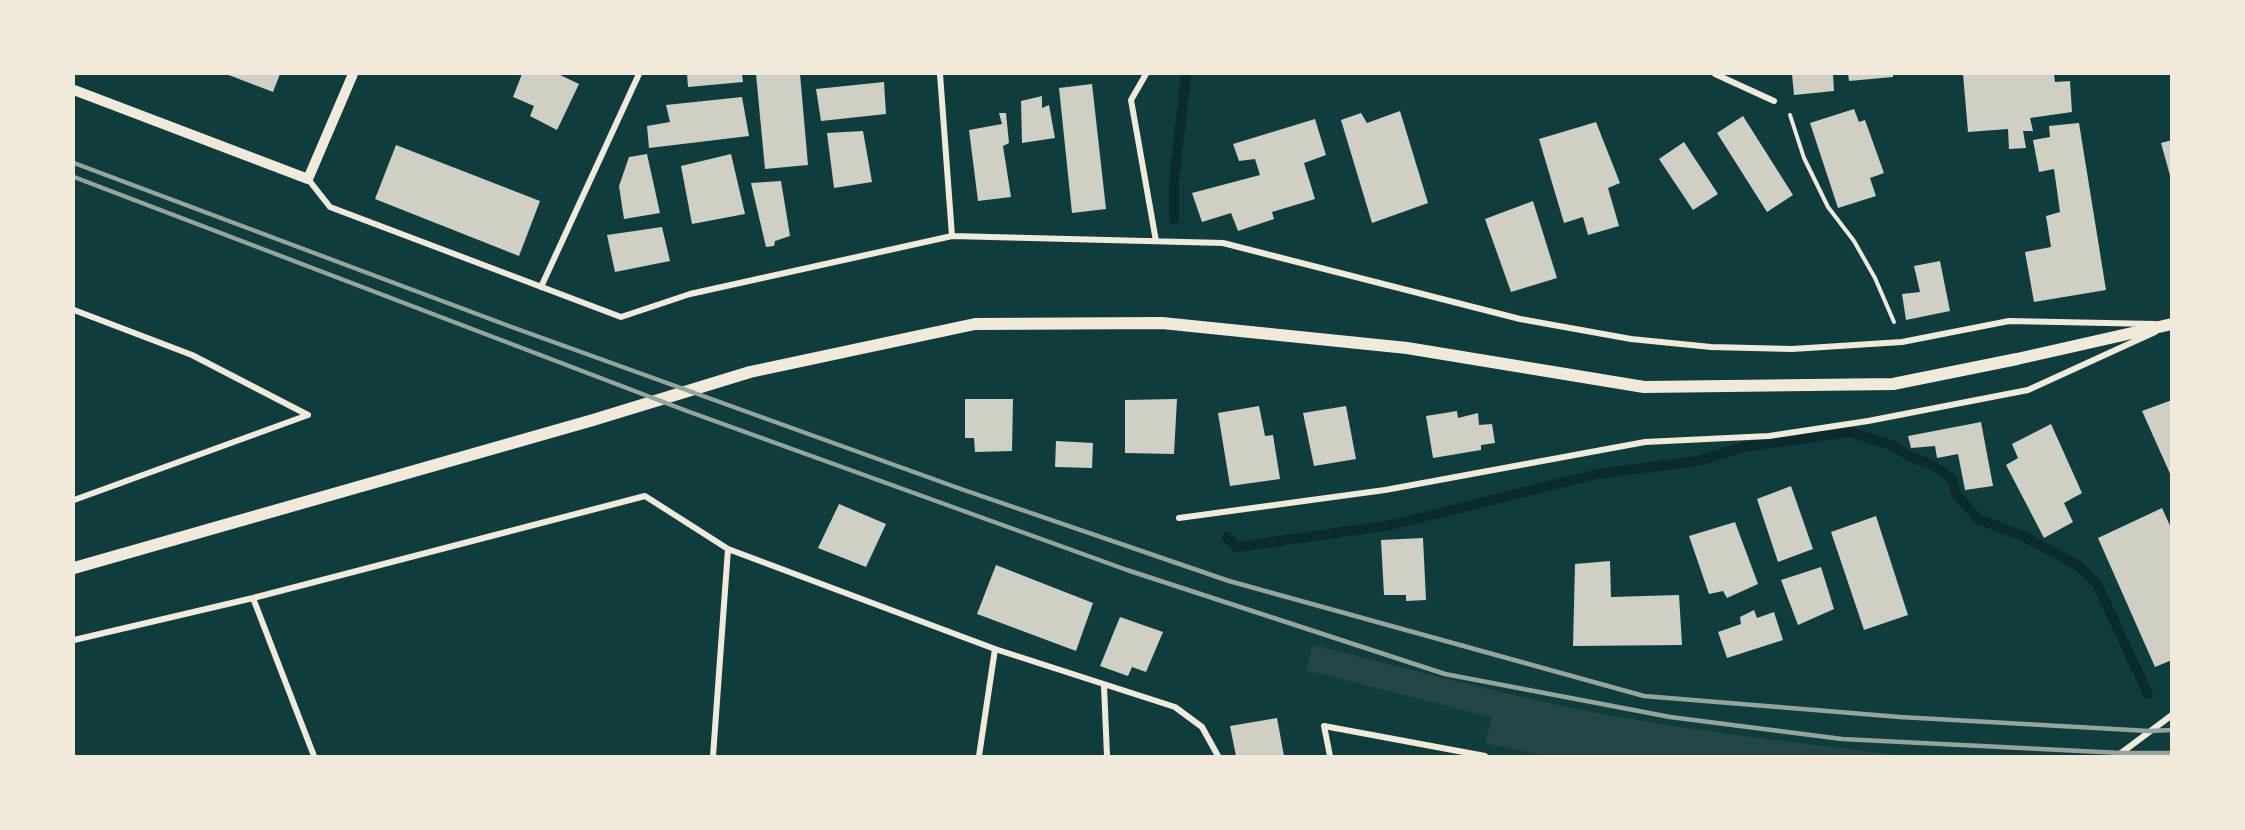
<!DOCTYPE html>
<style>
body{margin:0}
#map{position:relative;width:2245px;height:830px;overflow:hidden;background:#0f3d3e;font-family:"Archivo Narrow",sans-serif}
canvas{display:block}
.frame{position:absolute;inset:0;border:75px solid #f1e9da;pointer-events:none}
</style>
<div id="map">
<canvas width="2245" height="830"></canvas>
<div class="frame"></div>
</div>
<script>
const ctx = document.querySelector('canvas').getContext('2d');
ctx.lineJoin = 'round';
function paint(path, color) { ctx.fillStyle = color; ctx.fill(path, 'evenodd'); }
function stroke(path, color, width, dash) { ctx.strokeStyle = color; ctx.lineWidth = width; ctx.lineCap = dash ? 'butt' : 'round'; ctx.setLineDash(dash || []); ctx.stroke(path); }
paint(new Path2D(`
 M 1313,645 C 1413,670 1512,697 1613,716 C 1710,733 1808,744 1905,756 L 1545,756 L 1486,743 L 1491,717 L 1306,670 Z`), '#244646');
stroke(new Path2D(`
 M 1174,220 L 1174,181 L 1186,75
 M 1227,537 L 1237,547 L 1391,525 L 1597,474 L 1698,461 L 1743,447 L 1850,432 L 1894,446 L 1911,457 L 1932,465 L 1952,479 L 1957,495 L 1978,519 L 2021,535 L 2079,566 L 2097,584 L 2148,694`), '#0a2a2b', 10);
paint(new Path2D(`
 M 226,74 L 280,74 L 273,92 Z
 M 522,74 L 558,74 L 579,84 L 557,130 L 530,116 L 534,106 L 513,97 Z
 M 687,74 L 742,74 L 743,82 L 688,87 Z
 M 756,74 L 800,74 L 808,165 L 765,169 Z
 M 1792,74 L 1833,74 L 1834,91 L 1794,95 Z
 M 1848,74 L 1893,74 L 1893,77 L 1849,81 Z
 M 1963,74 L 2054,74 L 2055,82 L 2070,81 L 2072,112 L 2030,118 L 2033,131 L 2023,131 L 2026,148 L 2009,149 L 2008,129 L 1968,132 Z
 M 884,82 L 886,114 L 821,121 L 816,89 Z
 M 1092,84 L 1106,209 L 1072,213 L 1059,88 Z
 M 1042,96 L 1042,108 L 1049,105 L 1055,138 L 1022,143 L 1021,101 Z
 M 742,97 L 749,136 L 649,148 L 647,126 L 670,122 L 666,105 Z
 M 1854,109 L 1859,122 L 1865,120 L 1884,173 L 1870,178 L 1876,196 L 1838,208 L 1810,123 Z
 M 1400,111 L 1428,203 L 1372,223 L 1341,120 L 1361,113 L 1367,123 Z
 M 999,113 L 1006,113 L 1009,143 L 1003,146 L 1011,197 L 978,201 L 969,130 L 1002,124 Z
 M 1743,116 L 1793,195 L 1767,212 L 1717,133 Z
 M 1315,119 L 1326,155 L 1304,163 L 1315,199 L 1272,212 L 1274,219 L 1238,231 L 1231,213 L 1202,222 L 1192,193 L 1260,175 L 1255,159 L 1239,161 L 1233,144 Z
 M 1596,122 L 1620,183 L 1608,188 L 1619,226 L 1588,235 L 1583,217 L 1564,223 L 1539,139 Z
 M 2079,123 L 2106,290 L 2034,302 L 2025,252 L 2051,247 L 2046,216 L 2060,212 L 2054,169 L 2039,172 L 2033,140 L 2050,137 L 2049,126 Z
 M 863,131 L 872,182 L 834,188 L 827,133 Z
 M 2172,140 L 2172,179 L 2171,179 L 2161,143 Z
 M 1684,142 L 1718,194 L 1693,210 L 1659,159 Z
 M 396,145 L 540,201 L 519,256 L 375,199 Z
 M 647,154 L 660,213 L 624,219 L 619,186 L 629,157 Z
 M 731,154 L 745,214 L 692,224 L 681,166 Z
 M 781,181 L 790,236 L 775,241 L 774,246 L 766,247 L 751,183 Z
 M 1533,201 L 1557,278 L 1511,292 L 1485,219 Z
 M 662,227 L 670,261 L 615,272 L 607,235 Z
 M 1940,261 L 1950,311 L 1906,320 L 1902,294 L 1920,292 L 1914,266 Z
 M 965,399 L 1013,399 L 1012,451 L 975,452 L 974,438 L 965,438 Z
 M 1177,399 L 1174,454 L 1125,453 L 1125,400 Z
 M 2172,400 L 2172,478 L 2142,411 Z
 M 1259,406 L 1265,436 L 1273,435 L 1280,479 L 1230,486 L 1218,413 Z
 M 1346,406 L 1356,459 L 1314,466 L 1303,413 Z
 M 1457,411 L 1458,418 L 1478,413 L 1479,425 L 1492,424 L 1495,443 L 1481,445 L 1481,450 L 1433,458 L 1426,416 Z
 M 1981,422 L 1993,486 L 1965,490 L 1958,454 L 1937,458 L 1935,446 L 1911,448 L 1908,436 Z
 M 2051,424 L 2082,493 L 2064,503 L 2073,522 L 2044,538 L 2006,465 L 2018,458 L 2012,444 Z
 M 1056,441 L 1093,443 L 1092,468 L 1055,467 Z
 M 1791,486 L 1813,549 L 1778,562 L 1757,499 Z
 M 839,504 L 886,524 L 866,567 L 818,548 Z
 M 2162,508 L 2172,530 L 2172,660 L 2155,667 L 2098,538 Z
 M 1876,516 L 1908,615 L 1864,630 L 1831,532 Z
 M 1735,522 L 1758,584 L 1727,598 L 1723,591 L 1709,594 L 1689,536 Z
 M 1423,538 L 1426,600 L 1406,601 L 1406,595 L 1384,595 L 1381,540 Z
 M 1610,561 L 1611,597 L 1679,595 L 1682,645 L 1573,646 L 1575,564 Z
 M 996,565 L 1093,603 L 1076,651 L 977,614 Z
 M 1821,567 L 1834,609 L 1798,625 L 1781,580 Z
 M 1754,610 L 1757,618 L 1774,612 L 1783,640 L 1727,658 L 1718,632 L 1741,624 L 1740,617 Z
 M 1120,617 L 1163,632 L 1146,672 L 1132,667 L 1128,676 L 1100,666 Z
 M 1277,718 L 1284,756 L 1236,756 L 1230,726 Z`), '#cfcfc3');
stroke(new Path2D(`
 M 1790,115 L 1804,158 L 1828,207 L 1854,241 L 1875,278 L 1894,322`), '#f1e9da', 4);
stroke(new Path2D(`
 M 1146,74 L 1131,100 L 1156,241
 M 1715,74 L 1774,101
 M 308,179 L 330,207 L 621,317 L 690,294 L 952,236 L 940,74
 M 952,236 L 1223,243 L 1520,319 L 1631,339 L 1711,347 L 1792,349 L 1902,342 L 2009,321 L 2155,324
 M 541,287 L 639,74
 M 74,310 L 192,355 L 308,415 L 74,500
 M 1179,518 L 1385,490 L 1645,442 L 1769,436 L 1868,421 L 2028,390 L 2155,332
 M 253,598 L 314,756
 M 74,640 L 253,598 L 645,496 L 728,549 L 995,649 L 1175,707 L 1202,727 L 1218,756
 M 1104,686 L 1107,756
 M 713,756 L 728,549
 M 979,756 L 995,649
 M 1330,756 L 1324,726 L 1485,756
 M 2117,756 L 2172,715`), '#f1e9da', 6);
stroke(new Path2D(`
 M 74,90 L 308,179 L 353,74`), '#f1e9da', 10);
stroke(new Path2D(`
 M 74,568 L 593,420 L 750,372 L 975,324 L 1162,323 L 1407,348 L 1644,387 L 1893,384 L 2017,359 L 2172,324`), '#f1e9da', 12);
stroke(new Path2D(`
 M 74,163 L 509,326 L 961,489 L 1229,581 L 1644,696 L 1900,717 L 2149,731 L 2172,730
 M 74,177 L 687,411 L 1127,570 L 1445,674 L 1670,717 L 1842,739 L 2121,753 L 2172,753`), '#97a49c', 4.5);
</script>
